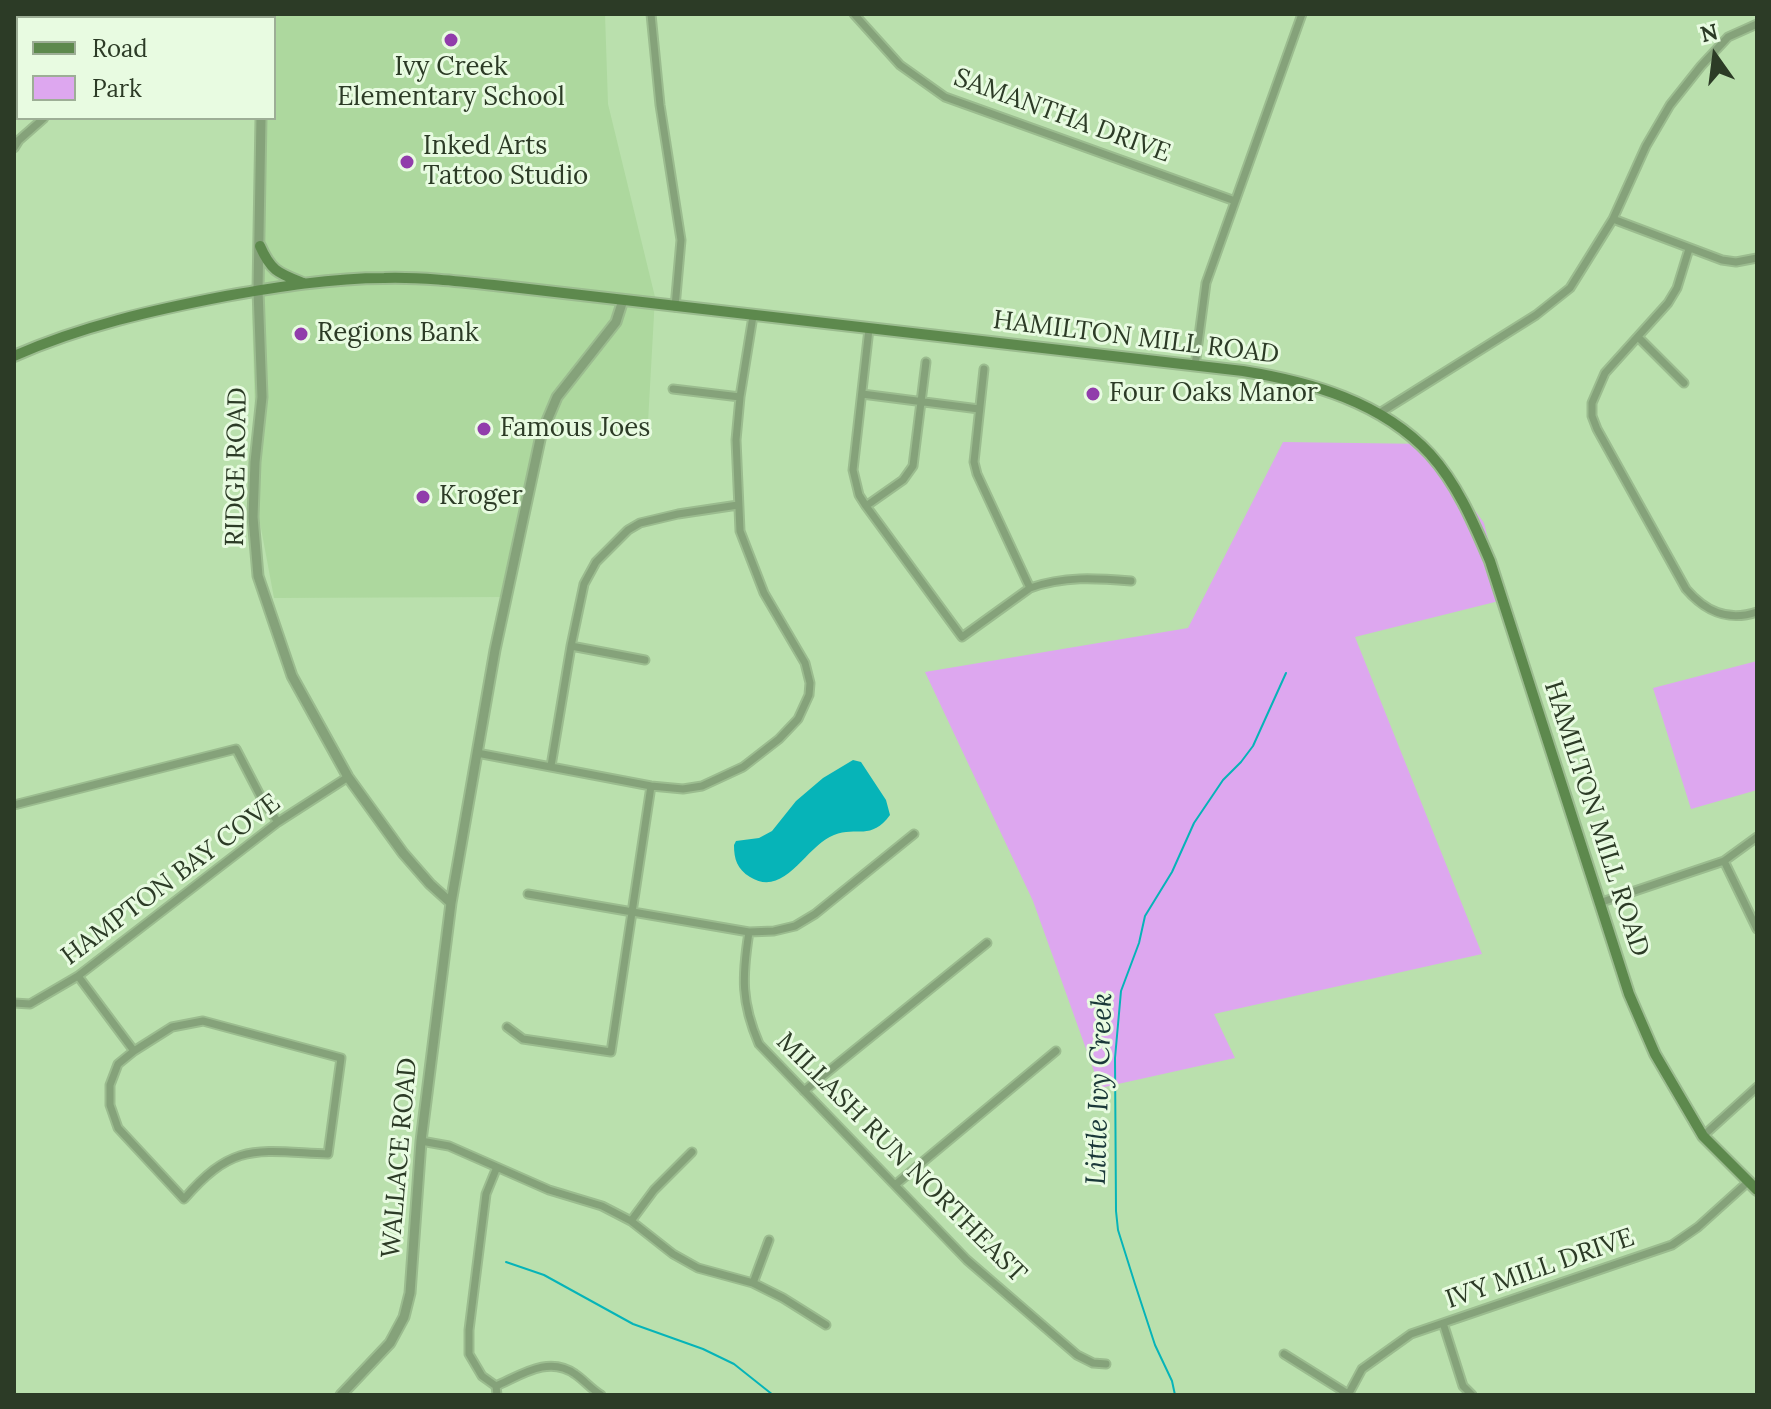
<!DOCTYPE html>
<style>
body{margin:0}
#map{position:relative;width:1771px;height:1409px;overflow:hidden;background:#bae0ad;font-family:Lora,serif}
canvas{display:block}
.frame{position:absolute;inset:0;border:16px solid #2c3b26;pointer-events:none}
.legend{position:absolute;left:16px;top:16px;width:260px;height:104px;box-sizing:border-box;background:#e8fbe1;border:2px solid #9dae96;margin:0;padding:10px 14px;list-style:none;font-size:24px;color:#2c3b26}
.legend li{display:flex;align-items:center;gap:16px;height:40px}
.legend b{width:40px;border:2px solid #9dae96}
.north{position:absolute;left:1675px;top:16px;width:80px;height:80px;-webkit-text-stroke:6px #e8fbe1;paint-order:stroke;rotate:346deg;font-size:22px;font-weight:700;line-height:32px;text-align:center;color:#2c3b26}
.north::after{content:'';display:block;margin:auto;width:28px;height:36px;background:#2c3b26;clip-path:polygon(50% 0,100% 100%,50% 72%,0 100%)}
</style>
<div id="map">
<canvas width="1771" height="1409"></canvas>
<div class="frame"></div>
<ul class="legend">
<li><b style="height:10px;background:#5d894d"></b>Road</li>
<li><b style="height:22px;background:#dda7ef"></b>Park</li>
</ul>
<div class="north">N</div>
</div>
<script>
const ctx = document.querySelector('canvas').getContext('2d');
ctx.lineJoin = 'round';
function paint(path, color) { ctx.fillStyle = color; ctx.fill(path, 'evenodd'); }
function stroke(path, color, width, dash) { ctx.strokeStyle = color; ctx.lineWidth = width; ctx.lineCap = dash ? 'butt' : 'round'; ctx.setLineDash(dash || []); ctx.stroke(path); }
function label(font, color, halo, rows, align = 'center') {
  ctx.font = font + ' Lora,serif'; ctx.lineWidth = 6; ctx.setLineDash([]); ctx.textBaseline = 'middle'; ctx.strokeStyle = halo; ctx.fillStyle = color; for (const [text, x, y, turn = 0] of rows) {
    ctx.save(); ctx.translate(x, y); ctx.rotate((+turn || 0) * Math.PI / 180); ctx.textAlign = isNaN(turn) ? turn : align; if (halo) ctx.strokeText(text, 0, 0); ctx.fillText(text, 0, 0); ctx.restore();
  }
}
paint(new Path2D(`
 M 260,14 L 605,14 L 608,104 L 655,297 L 647,440 L 545,425 L 505,597 L 274,598 L 258,512 L 260,479 L 257,480 L 252,312 L 257,118 L 274,118 L 274,18 L 260,18 Z`), '#add89e');
paint(new Path2D(`
 M 1283,442 L 1427,444 L 1484,523 L 1503,600 L 1355,637 L 1482,954 L 1214,1014 L 1235,1058 L 1100,1088 L 1033,901 L 925,672 L 1188,628 Z
 M 1757,661 L 1757,790 L 1691,809 L 1653,688 Z`), '#dda7ef');
paint(new Path2D(`
 M 853,760 L 861,762 L 886,800 L 890,815 C 871,841 857,826 834,835 C 806,845 785,899 750,877 C 737,869 734,859 734,845 L 736,841 L 759,838 L 772,831 L 796,801 L 823,778 Z`), '#06b4b8');
stroke(new Path2D(`
 M 506,1262 L 544,1275 L 633,1324 L 703,1349 L 734,1364 L 773,1395
 M 1175,1395 L 1172,1381 L 1155,1345 L 1135,1284 L 1118,1230 L 1116,1211 L 1115,1058 L 1121,991 L 1139,943 L 1145,916 L 1172,872 L 1194,823 L 1223,780 L 1241,762 L 1253,746 L 1286,673`), '#06b4b8', 2);
const minor = new Path2D(`
 M 651,14 L 660,105 L 681,240 L 675,307
 M 854,14 L 900,65 L 945,97 L 1235,201
 M 154,18 L 158,14
 M 14,148 L 19,140 L 44,118
 M 1613,219 L 1722,260 L 1736,262 L 1757,258
 M 1689,249 L 1677,288 L 1668,303 L 1605,373 L 1592,403 L 1592,416 L 1597,429 L 1686,589 C 1705,611 1727,622 1757,612
 M 869,329 L 853,470 L 859,495 L 866,506 L 962,637 L 1030,588 C 1064,576 1095,578 1131,581
 M 1638,337 L 1684,383
 M 1195,366 L 1206,283 L 1302,14
 M 984,369 L 974,462 L 977,474 L 1030,588
 M 673,389 L 740,397
 M 862,394 L 979,409
 M 1378,414 L 1536,315 L 1570,288 L 1613,219 L 1646,146 L 1670,105 L 1701,66 L 1728,37 L 1757,24
 M 866,506 L 903,480 L 913,466 L 926,362
 M 571,646 L 645,660
 M 477,753 L 651,786 L 683,789 L 702,786 L 743,767 L 779,739 L 798,719 L 809,695 L 810,683 L 805,663 L 764,593 L 740,531 L 736,440 L 740,397 L 753,316
 M 551,766 L 571,646 L 584,584 L 596,562 L 628,530 L 640,523 L 678,514 L 738,505
 M 14,805 L 236,749 L 263,801 L 278,822
 M 1724,861 L 1757,929
 M 528,894 L 749,932 L 774,931 L 795,926 L 815,914 L 914,834
 M 1599,903 L 1724,861 L 1757,837
 M 749,932 C 742,977 741,1002 759,1044 L 967,1260 L 1077,1355 L 1093,1363 L 1106,1364
 M 78,976 L 134,1051
 M 14,1003 L 30,1004 L 78,976 L 278,822 L 348,777
 M 203,1021 L 341,1058 L 328,1154 C 257,1151 234,1141 184,1199 L 118,1128 L 110,1105 L 110,1085 L 118,1064 L 134,1051 L 172,1027 Z
 M 507,1027 L 523,1039 L 611,1052 L 651,786
 M 804,1091 L 987,943
 M 1703,1136 L 1757,1087
 M 421,1141 L 449,1146 L 549,1190 L 602,1206 L 631,1221 L 673,1254 L 698,1268 L 753,1283 L 783,1298 L 826,1325
 M 895,1185 L 1056,1051
 M 631,1221 L 654,1190 L 692,1152
 M 753,1283 L 769,1240
 M 1443,1323 L 1463,1386 L 1472,1395
 M 1284,1354 L 1348,1394
 M 496,1386 C 521,1375 549,1355 575,1374 C 584,1380 591,1389 601,1395
 M 497,1395 L 496,1386 L 482,1376 L 469,1354 L 469,1330 L 486,1194 L 497,1167
 M 1348,1395 L 1362,1369 L 1411,1334 L 1672,1245 L 1698,1227 L 1749,1181`);
const tertiary = new Path2D(`
 M 257,14 L 257,18
 M 261,118 L 258,290 L 262,397 L 255,462 L 253,517 L 258,576 L 292,676 L 348,777 L 403,853 L 430,884 L 451,903
 M 341,1395 L 390,1343 L 404,1317 L 410,1293 L 421,1141 L 451,903 L 495,650 L 541,435 L 557,397 L 616,322 L 623,300`);
const secondary = new Path2D(`
 M 260,246 C 271,271 278,273 303,283
 M 14,356 C 82,326 153,310 226,296 C 277,287 331,278 384,278 C 420,277 457,281 494,285 L 1243,371 C 1311,382 1382,402 1430,454 C 1458,485 1474,524 1490,561 L 1629,994 L 1655,1054 L 1703,1136 L 1757,1190`);
stroke(minor, '#9bbc8f', 11);
stroke(tertiary, '#9bbc8f', 13);
stroke(secondary, '#9bbc8f', 14);
stroke(minor, '#85a27a', 7);
stroke(tertiary, '#85a27a', 9);
stroke(secondary, '#5d894d', 10);
for (const [x, y, r, color] of [
 [451,40,8,"#913dab"],
 [407,162,8,"#913dab"],
 [301,334,8,"#913dab"],
 [1093,394,8,"#913dab"],
 [484,429,8,"#913dab"],
 [423,497,8,"#913dab"]
]) { const dot = new Path2D(); dot.arc(x, y, r, 0, 2 * Math.PI); ctx.fillStyle = color; ctx.fill(dot); stroke(dot, '#e8fbe1', 3); }
label('26px', '#2c3b26', '#e8fbe1', [
 ["Ivy Creek",451,68,"center"],
 ["Elementary School",451,98,"center"],
 ["Inked Arts",423,147],
 ["Tattoo Studio",423,177],
 ["Regions Bank",317,334],
 ["Four Oaks Manor",1109,394],
 ["Famous Joes",500,429],
 ["Kroger",439,497]
], 'left');
label('26px', '#2c3b26', '#e8fbe1', [
 ["SAMANTHA DRIVE",1062,116,20],
 ["HAMILTON MILL ROAD",1136,338,7],
 ["RIDGE ROAD",237,467,-89],
 ["HAMILTON MILL ROAD",1596,819,72],
 ["HAMPTON BAY COVE",171,880,-37],
 ["WALLACE ROAD",400,1158,-85],
 ["MILLASH RUN NORTHEAST",901,1158,45],
 ["IVY MILL DRIVE",1540,1269,-19]
]);
label('italic 28px', '#1a3839', '#e8fbe1', [
 ["Little Ivy Creek",1100,1089,-88]
]);
</script>
